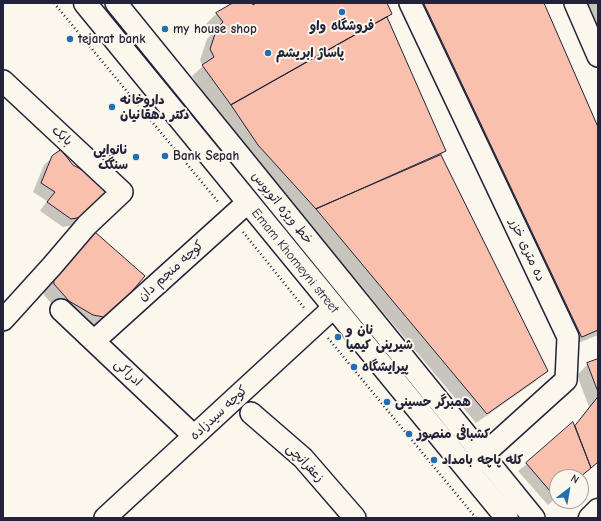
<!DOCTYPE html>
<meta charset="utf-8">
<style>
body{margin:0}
#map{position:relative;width:601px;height:521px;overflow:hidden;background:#fbf7ec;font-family:"Comic Neue",sans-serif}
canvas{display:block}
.frame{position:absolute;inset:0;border:4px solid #22223b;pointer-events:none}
.north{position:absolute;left:549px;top:469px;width:40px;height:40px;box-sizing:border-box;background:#fbf7ec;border:1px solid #a4a2a5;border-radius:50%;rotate:31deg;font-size:11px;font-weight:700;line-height:16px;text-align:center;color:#22223b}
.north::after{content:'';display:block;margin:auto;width:14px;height:18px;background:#1f6fb2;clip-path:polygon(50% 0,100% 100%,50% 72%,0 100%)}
</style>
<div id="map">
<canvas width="601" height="521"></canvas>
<div class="frame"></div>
<div class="north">N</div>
</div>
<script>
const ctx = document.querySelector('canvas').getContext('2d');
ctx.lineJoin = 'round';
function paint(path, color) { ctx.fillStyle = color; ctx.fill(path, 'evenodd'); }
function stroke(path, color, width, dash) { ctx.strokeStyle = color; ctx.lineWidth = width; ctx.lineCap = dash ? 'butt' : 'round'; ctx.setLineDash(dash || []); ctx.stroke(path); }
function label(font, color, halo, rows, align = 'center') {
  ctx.font = font + ' "Comic Neue","Playpen Sans Arabic",sans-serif'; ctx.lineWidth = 4; ctx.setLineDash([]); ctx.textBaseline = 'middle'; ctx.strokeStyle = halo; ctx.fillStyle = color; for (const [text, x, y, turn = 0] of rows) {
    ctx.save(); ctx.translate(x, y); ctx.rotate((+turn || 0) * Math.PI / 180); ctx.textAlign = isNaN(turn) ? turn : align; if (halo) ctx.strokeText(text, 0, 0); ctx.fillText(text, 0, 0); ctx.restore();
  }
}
paint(new Path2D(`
 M 235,3 L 251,3 L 253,6 L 258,3 L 386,3 L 391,14 L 386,19 L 445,151 L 441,156 L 546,370 L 536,381 L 476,423 L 305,219 L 247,156 L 192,76 L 203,66 L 200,60 L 207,39 L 213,33 L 206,24 L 216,14 Z
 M 409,3 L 543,3 L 598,129 L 598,335 L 571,346 Z
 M 582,3 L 598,3 L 598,51 Z
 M 53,157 L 83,172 L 79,224 L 63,227 L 40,211 L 47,201 L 33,192 L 44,165 Z
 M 143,276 L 97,328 L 83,325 L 58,311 L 44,295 L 42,278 Z
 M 598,360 L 598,462 L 581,477 L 557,477 L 557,497 L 548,505 L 518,471 L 574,427 L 589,407 L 577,375 L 588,364 Z`), '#0003');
const building = new Path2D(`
 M 233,3 L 252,3 L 253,5 L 256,3 L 387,3 L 392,14 L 231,105 L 202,65 L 214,57 L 210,49 L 217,28 L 223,22 L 216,13 Z
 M 424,3 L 544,3 L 598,127 L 598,330 L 582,337 Z
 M 387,17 L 446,151 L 316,209 L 258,145 L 231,105 Z
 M 61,150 L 73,165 L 84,171 L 108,195 L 89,216 L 71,219 L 47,202 L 55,192 L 41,183 L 52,156 Z
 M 441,155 L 548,371 L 487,414 L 316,209 Z
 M 87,225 L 145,276 L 109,318 L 93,315 L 69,301 L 54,284 L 52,266 Z
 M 598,359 L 598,392 L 587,363 Z
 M 598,397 L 598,462 L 591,468 L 575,426 Z
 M 573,422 L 591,468 L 580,477 L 557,477 L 556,498 L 526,463 Z`);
paint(building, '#f9c1ad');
stroke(building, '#22223b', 1);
const minor = new Path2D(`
 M 116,3 L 534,518
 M 410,3 L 568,337 L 566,380 L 473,464
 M 575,3 L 598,56
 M 3,81 L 122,192 L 87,225 L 52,266 L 3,320
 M 61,310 L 194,436
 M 94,341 L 248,202
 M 251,413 L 303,458 L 355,518
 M 105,518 L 333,308`);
const major = new Path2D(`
 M 85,3 L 507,518
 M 590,518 L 598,510`);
stroke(minor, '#22223b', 24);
stroke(major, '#22223b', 25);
stroke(new Path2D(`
 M 54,3 L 219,203
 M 243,232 L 305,309
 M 328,338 L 476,518`), '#22223b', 2.5, [1, 3]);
stroke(minor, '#fbf7ec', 21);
stroke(major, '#fbf7ec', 22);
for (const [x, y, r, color] of [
 [342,12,4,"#1f6fb2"],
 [165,29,4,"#1f6fb2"],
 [70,39,4,"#1f6fb2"],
 [268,53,4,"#1f6fb2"],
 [112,107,4,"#1f6fb2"],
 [165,156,4,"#1f6fb2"],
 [136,157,4,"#1f6fb2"],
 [338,337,4,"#1f6fb2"],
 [354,367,4,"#1f6fb2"],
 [387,402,4,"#1f6fb2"],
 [409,434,4,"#1f6fb2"],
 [434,460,4,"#1f6fb2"]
]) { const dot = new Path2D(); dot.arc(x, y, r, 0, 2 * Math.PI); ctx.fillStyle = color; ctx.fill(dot); stroke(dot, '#fbf7ec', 1.5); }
label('bold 13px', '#22223b', '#fbf7ec', [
 ["فروشگاه واو",342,26,"center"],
 ["my house shop",173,29],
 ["tejarat bank",78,39],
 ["پاساژ ابریشم",276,53],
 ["داروخانه",120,100],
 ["دکتر دهقانیان",120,115],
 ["نانوایی",128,150,"right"],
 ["سنگک",128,165,"right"],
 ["Bank Sepah",173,156],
 ["نان و",346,330],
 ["شیرینی کیمیا",346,345],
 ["پیرایشگاه",362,367],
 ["همبرگر حسینی",395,402],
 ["کشبافی منصور",417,434],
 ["کله پاچه بامداد",442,460]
], 'left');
label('13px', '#22223b', '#fbf7ec', [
 ["بابک",62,136,43],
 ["خط ویژه اتوبوس",282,208,51],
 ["ده متری خزر",527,250,65],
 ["Emam Khomeyni street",295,261,51],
 ["کوچه منجم دان",171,271,-42],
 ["ادراکی",128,373,44],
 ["کوچه سیدزاده",219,413,-43],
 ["زعفرانچی",305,463,46]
]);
</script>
